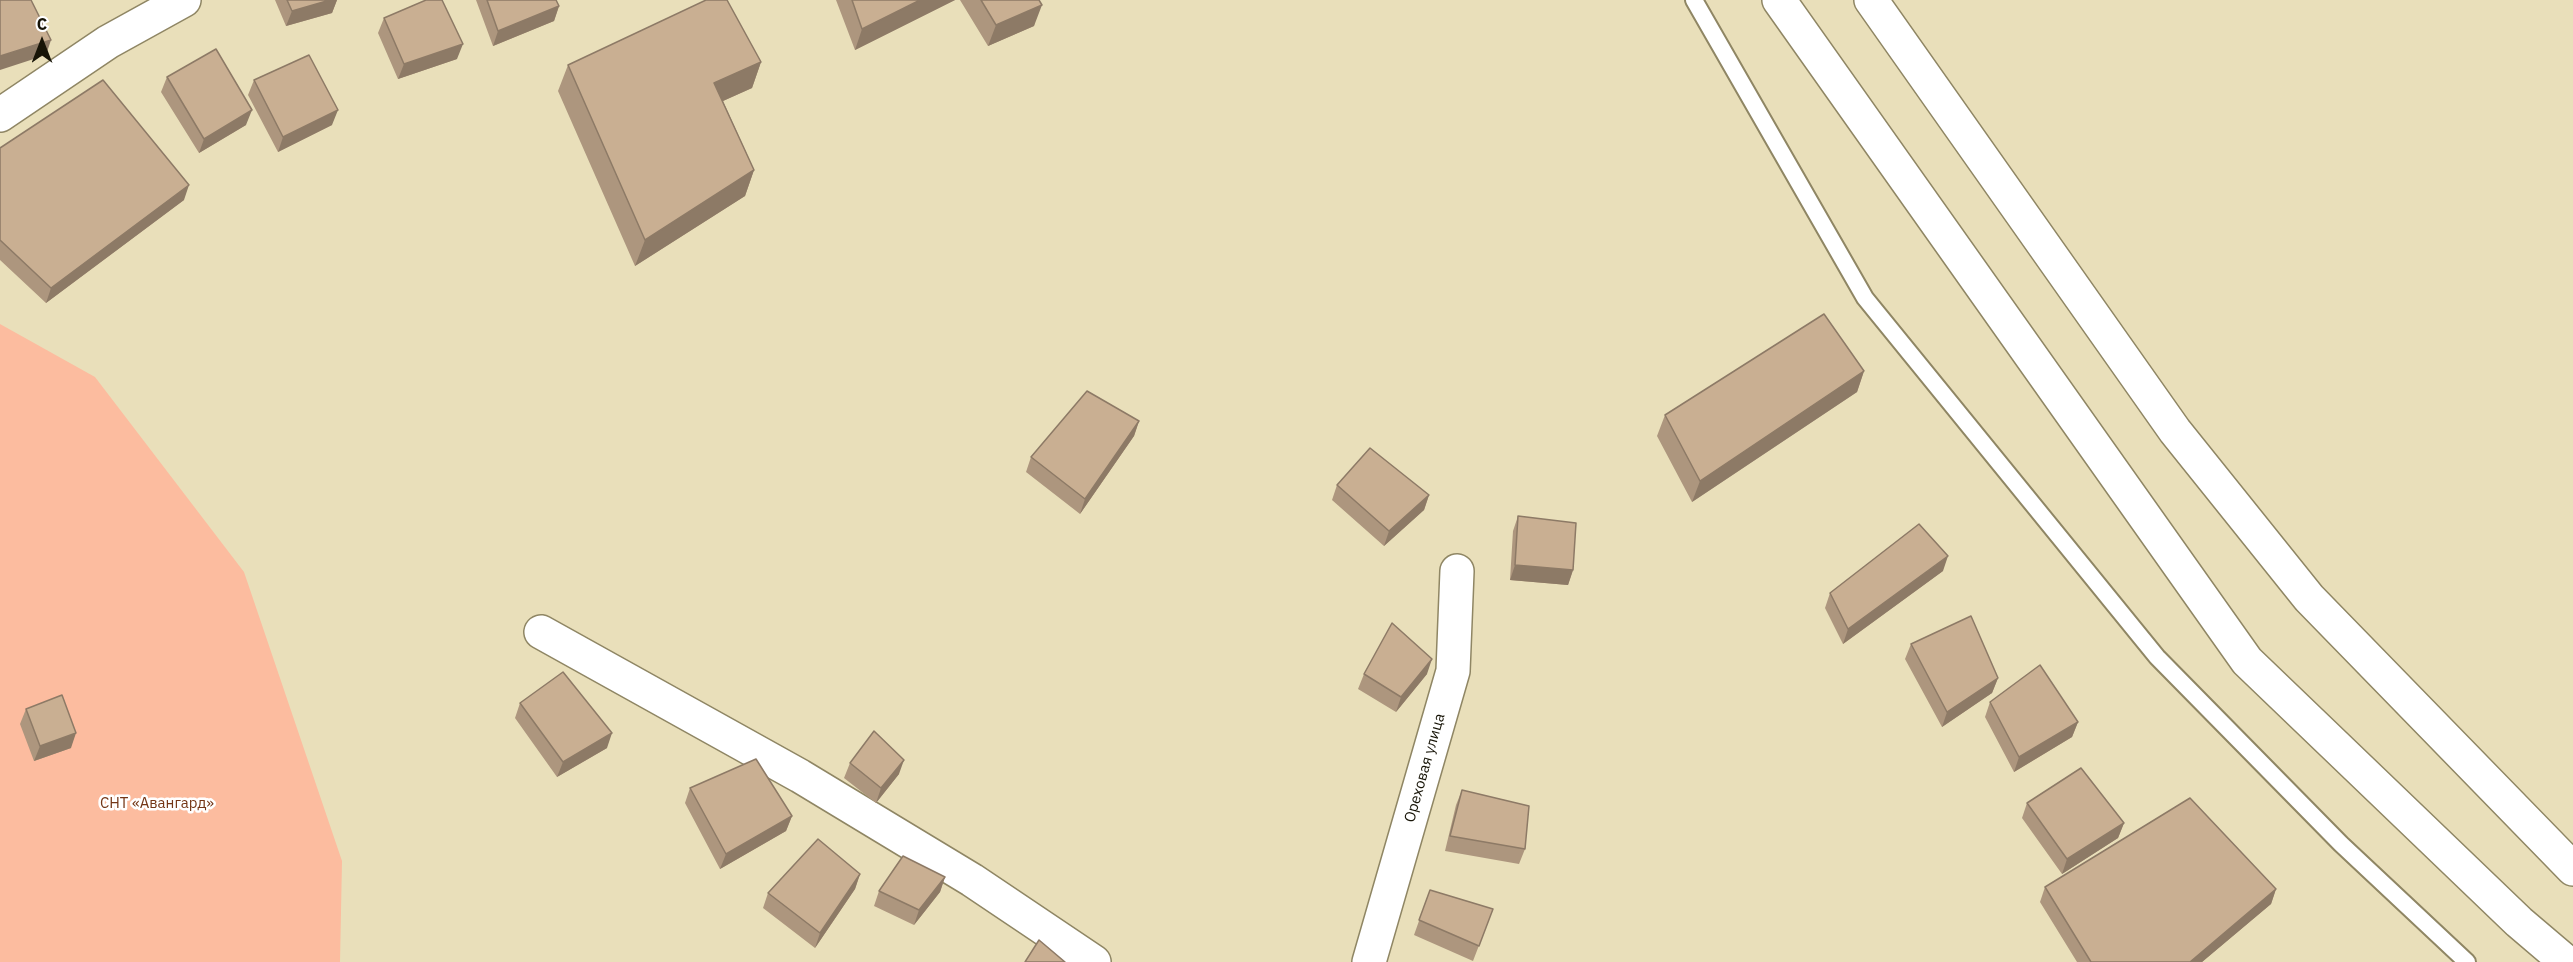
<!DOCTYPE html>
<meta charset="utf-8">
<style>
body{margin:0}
#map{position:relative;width:2573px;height:962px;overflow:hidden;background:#e9dfba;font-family:"IBM Plex Sans",sans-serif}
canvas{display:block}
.north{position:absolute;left:12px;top:12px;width:60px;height:60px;-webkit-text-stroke:4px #fff;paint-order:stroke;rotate:0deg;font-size:16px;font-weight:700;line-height:24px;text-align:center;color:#171407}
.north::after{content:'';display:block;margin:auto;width:21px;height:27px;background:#171407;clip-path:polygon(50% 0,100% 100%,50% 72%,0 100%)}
</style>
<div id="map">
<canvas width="2573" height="962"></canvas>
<div class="north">С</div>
</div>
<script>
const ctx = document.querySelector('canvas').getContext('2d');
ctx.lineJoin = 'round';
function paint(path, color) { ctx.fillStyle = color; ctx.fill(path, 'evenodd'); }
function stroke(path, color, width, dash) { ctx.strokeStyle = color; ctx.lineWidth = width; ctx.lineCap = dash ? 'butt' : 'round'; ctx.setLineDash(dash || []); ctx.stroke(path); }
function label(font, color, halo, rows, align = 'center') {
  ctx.font = font + ' "IBM Plex Sans",sans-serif'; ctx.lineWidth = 5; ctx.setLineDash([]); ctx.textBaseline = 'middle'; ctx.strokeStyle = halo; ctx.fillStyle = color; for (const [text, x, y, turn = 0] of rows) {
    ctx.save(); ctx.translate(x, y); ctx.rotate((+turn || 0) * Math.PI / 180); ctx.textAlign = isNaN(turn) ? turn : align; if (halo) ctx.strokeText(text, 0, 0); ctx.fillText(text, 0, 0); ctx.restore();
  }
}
paint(new Path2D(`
 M 0,324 L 95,377 L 244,572 L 342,861 L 340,962 L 0,962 Z`), '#fcbc9f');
const lane = new Path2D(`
 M 1694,0 L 1865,298 L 2157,657 L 2341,844 L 2467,962`);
const street = new Path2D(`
 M 0,115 L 108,42 L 184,0
 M 541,632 L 800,776 L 972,880 L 1094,962
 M 1369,962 L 1453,671 L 1457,571`);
const primary = new Path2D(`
 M 1779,0 L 2247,661 L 2519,922 L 2566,962
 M 1871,0 L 2175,431 L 2309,598 L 2573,869`);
stroke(lane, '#8f8664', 20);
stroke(street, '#8f8664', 36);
stroke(primary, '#8f8664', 36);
stroke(lane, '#fff', 16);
stroke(street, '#fff', 33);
stroke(primary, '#fff', 33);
paint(new Path2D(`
 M 275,0 L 337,0 L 332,13 L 286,26 Z
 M 476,0 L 556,0 L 559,6 L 554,21 L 493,46 Z
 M 836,0 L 955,0 L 855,50 Z
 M 960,0 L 1039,0 L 1034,26 L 988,46 Z
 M 384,18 L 457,59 L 398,79 L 378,33 Z
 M 761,62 L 752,88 L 723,101 L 754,170 L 745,196 L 635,266 L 558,91 L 568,65 Z
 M 167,77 L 246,125 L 199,153 L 161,92 Z
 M 254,80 L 332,125 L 278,152 L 248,95 Z
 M 0,148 L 184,200 L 46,303 L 0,260 Z
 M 1864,371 L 1857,392 L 1692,502 L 1657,436 L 1665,415 Z
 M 1139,421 L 1134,436 L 1080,514 L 1026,472 L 1031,457 Z
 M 1337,485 L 1429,495 L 1424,510 L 1384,546 L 1332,500 Z
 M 1518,516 L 1573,570 L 1568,585 L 1510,580 L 1513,531 Z
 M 1943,571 L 1843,644 L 1825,608 L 1830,593 Z
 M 1911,644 L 1998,678 L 1992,693 L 1942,727 L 1905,659 Z
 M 1364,674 L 1427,674 L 1396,712 L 1358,689 Z
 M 1990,702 L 2078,722 L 2072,737 L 2014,772 L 1985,717 Z
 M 520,703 L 607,748 L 557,777 L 515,718 Z
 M 26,709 L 71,748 L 34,761 L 20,724 Z
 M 850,763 L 899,774 L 876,803 L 844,778 Z
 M 690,788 L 792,816 L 786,831 L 720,869 L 685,803 Z
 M 1462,790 L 1525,849 L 1519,864 L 1445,851 L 1456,805 Z
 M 2027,803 L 2124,823 L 2118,838 L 2062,874 L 2022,818 Z
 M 860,874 L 855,889 L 815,948 L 763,908 L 768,893 Z
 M 945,877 L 940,892 L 914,925 L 874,906 L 879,891 Z
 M 2045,887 L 2276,889 L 2271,904 L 2202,962 L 2077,962 L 2040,902 Z
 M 1430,890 L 1493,909 L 1473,961 L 1414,935 Z`), '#ad967e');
paint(new Path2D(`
 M 330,0 L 337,0 L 332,13 L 286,26 L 292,11 Z
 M 920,0 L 955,0 L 855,50 L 862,29 Z
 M 1042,5 L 1034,26 L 988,46 L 996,25 Z
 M 559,6 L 554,21 L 493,46 L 498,31 Z
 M 51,40 L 46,55 L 0,70 L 0,56 Z
 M 463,44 L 457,59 L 398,79 L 404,64 Z
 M 761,62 L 752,88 L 705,109 L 714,83 Z
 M 252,110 L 246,125 L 199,153 L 204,139 Z
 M 338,110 L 332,125 L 278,152 L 283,137 Z
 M 754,170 L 745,196 L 635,266 L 645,240 Z
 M 189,185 L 184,200 L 46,303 L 51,288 Z
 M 1864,371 L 1857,392 L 1692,502 L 1700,481 Z
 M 1139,421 L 1134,436 L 1080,514 L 1085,499 Z
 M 1429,495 L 1424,510 L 1384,546 L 1389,531 Z
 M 1948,556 L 1943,571 L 1843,644 L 1848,629 Z
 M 1515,565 L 1573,570 L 1568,585 L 1510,580 Z
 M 1432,659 L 1427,674 L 1396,712 L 1401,697 Z
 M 1998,678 L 1992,693 L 1942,727 L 1947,712 Z
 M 2078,722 L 2072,737 L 2014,772 L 2019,757 Z
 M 76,733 L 71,748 L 34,761 L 40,746 Z
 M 612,733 L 607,748 L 557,777 L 563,762 Z
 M 904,760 L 899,774 L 876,803 L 881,788 Z
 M 792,816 L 786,831 L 720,869 L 726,854 Z
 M 2124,823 L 2118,838 L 2062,874 L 2067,859 Z
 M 860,874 L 855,889 L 815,948 L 820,933 Z
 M 945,877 L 940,892 L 914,925 L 919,910 Z
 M 2276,889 L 2271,904 L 2202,962 L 2190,962 Z`), '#8d7a66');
const building = new Path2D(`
 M 0,0 L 31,0 L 51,40 L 0,56 Z
 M 287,0 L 330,0 L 292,11 Z
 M 426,0 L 442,0 L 463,44 L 404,64 L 384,18 Z
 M 487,0 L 556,0 L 559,6 L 498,31 Z
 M 706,0 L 727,0 L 761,62 L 714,83 L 754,170 L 645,240 L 568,65 Z
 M 852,0 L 920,0 L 862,29 Z
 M 981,0 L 1039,0 L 1042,5 L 996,25 Z
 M 216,49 L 252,110 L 204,139 L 167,77 Z
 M 309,55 L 338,110 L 283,137 L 254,80 Z
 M 103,80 L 189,185 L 51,288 L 0,240 L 0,148 Z
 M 1824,314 L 1864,371 L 1700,481 L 1665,415 Z
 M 1087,391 L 1139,421 L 1085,499 L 1031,457 Z
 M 1370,448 L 1429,495 L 1389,531 L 1337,485 Z
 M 1518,516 L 1576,523 L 1573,570 L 1515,565 Z
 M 1919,524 L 1948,556 L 1848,629 L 1830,593 Z
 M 1971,616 L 1998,678 L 1947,712 L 1911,644 Z
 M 1392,623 L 1432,659 L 1401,697 L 1364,674 Z
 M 2040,665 L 2078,722 L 2019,757 L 1990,702 Z
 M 563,672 L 612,733 L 563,762 L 520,703 Z
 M 62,695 L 76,733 L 40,746 L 26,709 Z
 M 874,731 L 904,760 L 881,788 L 850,763 Z
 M 756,759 L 792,816 L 726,854 L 690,788 Z
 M 2081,768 L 2124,823 L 2067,859 L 2027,803 Z
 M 1462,790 L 1529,806 L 1525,849 L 1450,836 Z
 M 2190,798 L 2276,889 L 2190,962 L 2091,962 L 2045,887 Z
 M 818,839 L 860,874 L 820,933 L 768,893 Z
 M 903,856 L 945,877 L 919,910 L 879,891 Z
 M 1430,890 L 1493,909 L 1479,946 L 1419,920 Z
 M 1039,940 L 1065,962 L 1025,962 Z`);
paint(building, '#c9af92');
stroke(building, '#8d7a66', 1.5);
label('15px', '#171407', '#fff', [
 ["Ореховая улица",1425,768,-74]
]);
label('15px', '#743616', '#fff', [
 ["СНТ «Авангард»",157,804]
]);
</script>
